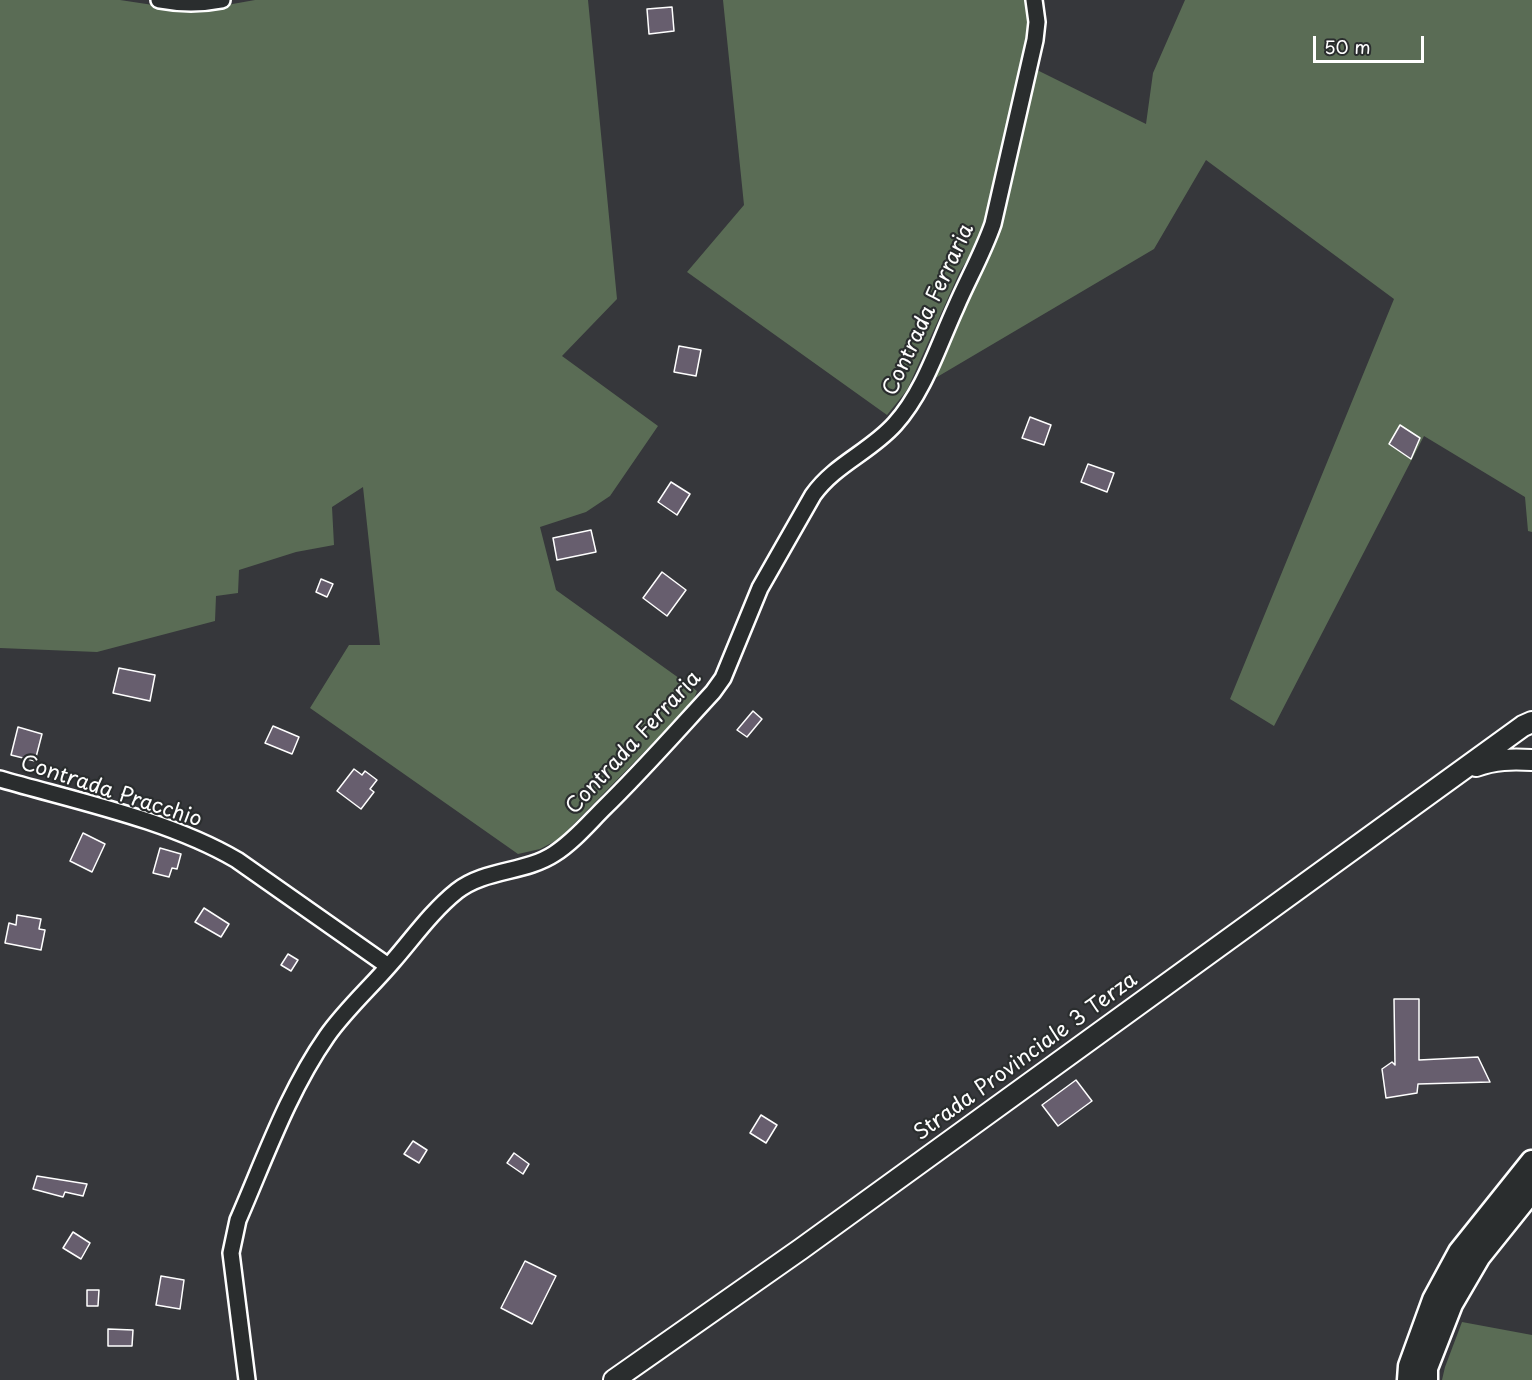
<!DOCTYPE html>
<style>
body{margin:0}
#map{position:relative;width:1532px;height:1380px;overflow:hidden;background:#36373b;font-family:"Playpen Sans",sans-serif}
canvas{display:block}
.scale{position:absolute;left:1313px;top:36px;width:111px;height:27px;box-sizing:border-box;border:3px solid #fff;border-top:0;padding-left:8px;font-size:18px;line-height:21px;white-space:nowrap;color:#fff;-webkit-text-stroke:4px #2a2d2e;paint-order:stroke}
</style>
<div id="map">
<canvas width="1532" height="1380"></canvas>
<div class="scale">50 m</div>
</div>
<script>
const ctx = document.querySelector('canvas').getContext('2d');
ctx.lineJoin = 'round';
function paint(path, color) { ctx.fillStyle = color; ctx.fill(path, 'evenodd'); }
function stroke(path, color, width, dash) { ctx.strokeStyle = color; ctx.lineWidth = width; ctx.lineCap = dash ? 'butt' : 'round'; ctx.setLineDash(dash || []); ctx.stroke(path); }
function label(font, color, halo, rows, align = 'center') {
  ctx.font = font + ' "Playpen Sans",sans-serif'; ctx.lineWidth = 4.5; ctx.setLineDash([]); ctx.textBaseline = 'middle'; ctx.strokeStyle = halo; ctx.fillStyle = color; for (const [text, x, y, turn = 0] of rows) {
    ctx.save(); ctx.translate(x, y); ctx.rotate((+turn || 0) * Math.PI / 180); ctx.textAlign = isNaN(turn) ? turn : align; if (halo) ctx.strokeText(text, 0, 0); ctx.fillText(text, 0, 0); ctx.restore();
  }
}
paint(new Path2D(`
 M 0,0 L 120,0 L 173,8 L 210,8 L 255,0 L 588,0 L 617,299 L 562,356 L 658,426 L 610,496 L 586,512 L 540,527 L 556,590 L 697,691 L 692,703 L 559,839 L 540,849 L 518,854 L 310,708 L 349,645 L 380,645 L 363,487 L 332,507 L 334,545 L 296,552 L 239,570 L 238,593 L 216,596 L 215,621 L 97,652 L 0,648 Z
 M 723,0 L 1028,0 L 1031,39 L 986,221 L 975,247 L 959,273 L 907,390 L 887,415 L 687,272 L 744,205 Z
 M 1185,0 L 1532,0 L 1532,532 L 1528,531 L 1525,497 L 1424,436 L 1274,726 L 1230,699 L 1394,299 L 1206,160 L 1154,249 L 932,380 L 988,258 L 999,226 L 1037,70 L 1146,124 L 1153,73 Z
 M 1462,1322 L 1532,1335 L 1532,1380 L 1442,1380 L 1445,1367 Z`), '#5a6c55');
const building = new Path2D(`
 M 672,7 L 674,31 L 649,34 L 647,9 Z
 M 679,346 L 701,350 L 696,376 L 674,372 Z
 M 1030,417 L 1051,425 L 1044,445 L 1022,438 Z
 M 1400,425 L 1420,438 L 1411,459 L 1389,444 Z
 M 1088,464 L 1114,473 L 1107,492 L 1081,482 Z
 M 671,482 L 690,494 L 677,515 L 658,502 Z
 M 591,530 L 596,552 L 557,560 L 553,538 Z
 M 662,572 L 686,590 L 667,616 L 643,598 Z
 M 321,579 L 333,584 L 327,597 L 316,592 Z
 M 119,668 L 155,675 L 150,701 L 113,693 Z
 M 753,711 L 762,719 L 747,737 L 737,730 Z
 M 273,726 L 299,737 L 292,754 L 265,743 Z
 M 18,727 L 42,734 L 35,761 L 11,755 Z
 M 354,769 L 362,775 L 365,771 L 377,780 L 370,789 L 374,792 L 361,809 L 337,791 Z
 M 83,833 L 105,844 L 92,872 L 70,861 Z
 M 160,848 L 181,854 L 177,869 L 172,868 L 169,877 L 153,873 Z
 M 204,908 L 229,924 L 221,937 L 195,922 Z
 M 17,915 L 41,919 L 39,929 L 45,930 L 41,950 L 5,943 L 9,923 L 16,925 Z
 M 288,954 L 298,960 L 291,971 L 281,965 Z
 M 1394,999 L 1419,999 L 1419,1060 L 1478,1057 L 1490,1082 L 1418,1084 L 1417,1093 L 1386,1098 L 1382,1069 L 1392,1062 L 1395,1065 Z
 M 1076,1080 L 1092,1101 L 1058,1126 L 1042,1105 Z
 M 761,1115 L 777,1125 L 766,1143 L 750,1133 Z
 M 413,1141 L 427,1150 L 419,1163 L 404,1154 Z
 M 514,1153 L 529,1164 L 523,1174 L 507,1163 Z
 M 37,1176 L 87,1184 L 83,1196 L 65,1192 L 63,1197 L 33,1189 Z
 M 73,1232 L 90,1243 L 81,1259 L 63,1248 Z
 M 525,1261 L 556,1276 L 532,1324 L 501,1308 Z
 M 161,1276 L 184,1280 L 180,1309 L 156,1305 Z
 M 87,1290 L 99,1290 L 98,1306 L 87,1306 Z
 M 108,1329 L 133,1330 L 132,1346 L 108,1346 Z`);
paint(building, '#675e6e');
stroke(building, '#fff', 1.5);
const minor = new Path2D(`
 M 159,0 C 180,4 202,4 222,0
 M 0,779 C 76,801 169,820 237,860 L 388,966
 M 247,1380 L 231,1253 L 238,1220 C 265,1158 288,1092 327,1036 C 346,1009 371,987 393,961 C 413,938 432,911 457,891 C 485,869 525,873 554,854 C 573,842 588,824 604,808 C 642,771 677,731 713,692 L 723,678 L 760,588 L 813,495 C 835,464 870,452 895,424 C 924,392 938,346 956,307 C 968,279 983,253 993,224 L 1035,40 L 1037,22 L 1034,0`);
const tertiary = new Path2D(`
 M 1476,766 C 1495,759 1512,759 1532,760
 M 614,1380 L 801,1249 L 1523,726 L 1532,722`);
const secondary = new Path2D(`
 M 1409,1380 L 1410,1366 L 1434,1300 L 1460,1252 L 1532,1162
 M 1426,1380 L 1426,1368 L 1451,1304 L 1479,1256 L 1532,1190`);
stroke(minor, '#fff', 20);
stroke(tertiary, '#fff', 24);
stroke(secondary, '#fff', 27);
stroke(minor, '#2a2d2e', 15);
stroke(tertiary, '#2a2d2e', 20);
stroke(secondary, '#2a2d2e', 22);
label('21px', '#fff', '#2a2d2e', [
 ["Contrada Ferraria",929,310,-65],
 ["Contrada Ferraria",634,743,-47],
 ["Contrada Pracchio",111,792,18],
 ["Strada Provinciale 3 Terza",1026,1057,-36]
]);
</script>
